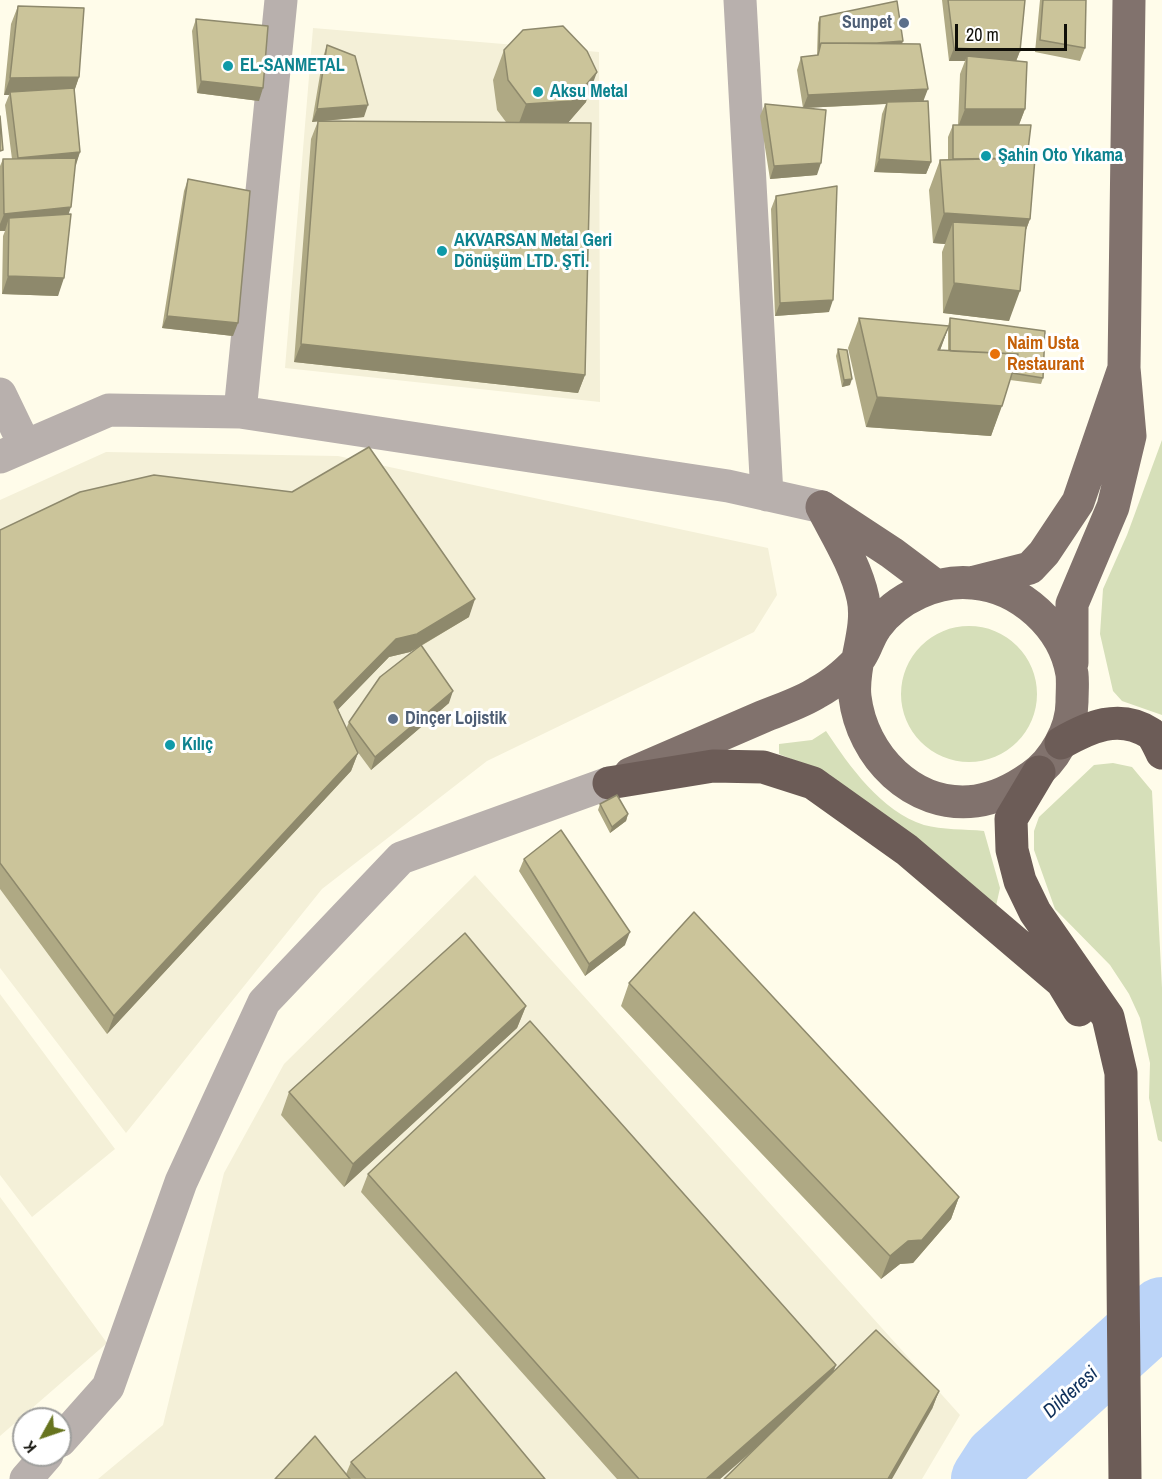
<!DOCTYPE html>
<meta charset="utf-8">
<style>
body{margin:0}
#map{position:relative;width:1162px;height:1479px;overflow:hidden;background:#fffcea;font-family:"Archivo Narrow",sans-serif}
canvas{display:block}
.north{position:absolute;left:12px;top:1407px;width:60px;height:60px;box-sizing:border-box;background:#fff;border:2px solid #9f9f9d;border-radius:50%;rotate:230deg;font-size:16px;font-weight:700;line-height:24px;text-align:center;color:#100f09}
.north::after{content:'';display:block;margin:auto;width:21px;height:27px;background:#67741f;clip-path:polygon(50% 0,100% 100%,50% 72%,0 100%)}
.scale{position:absolute;left:955px;top:24px;width:112px;height:27px;box-sizing:border-box;border:3px solid #100f09;border-top:0;padding-left:8px;font-size:18px;line-height:21px;white-space:nowrap;color:#100f09;-webkit-text-stroke:4px #fff;paint-order:stroke}
</style>
<div id="map">
<canvas width="1162" height="1479"></canvas>
<div class="north">K</div>
<div class="scale">20 m</div>
</div>
<script>
const ctx = document.querySelector('canvas').getContext('2d');
ctx.lineJoin = 'round';
function paint(path, color) { ctx.fillStyle = color; ctx.fill(path, 'evenodd'); }
function stroke(path, color, width, dash) { ctx.strokeStyle = color; ctx.lineWidth = width; ctx.lineCap = dash ? 'butt' : 'round'; ctx.setLineDash(dash || []); ctx.stroke(path); }
function label(font, color, halo, rows, align = 'center') {
  ctx.font = font + ' "Archivo Narrow",sans-serif'; ctx.lineWidth = 6; ctx.setLineDash([]); ctx.textBaseline = 'middle'; ctx.strokeStyle = halo; ctx.fillStyle = color; for (const [text, x, y, turn = 0] of rows) {
    ctx.save(); ctx.translate(x, y); ctx.rotate((+turn || 0) * Math.PI / 180); ctx.textAlign = isNaN(turn) ? turn : align; if (halo) ctx.strokeText(text, 0, 0); ctx.fillText(text, 0, 0); ctx.restore();
  }
}
paint(new Path2D(`
 M 313,28 L 599,52 L 600,402 L 285,368 Z
 M 106,452 L 338,456 L 768,548 L 777,595 L 754,632 L 487,761 L 322,889 L 126,1133 L 0,968 L 0,500 Z
 M 475,875 L 960,1415 L 922,1479 L 98,1479 L 163,1425 L 224,1173 L 284,1064 Z
 M 0,994 L 115,1149 L 32,1217 L 0,1175 Z
 M 0,1197 L 107,1343 L 0,1436 Z`), '#f4f0d8');
paint(new Path2D(`
 M 1162,440 L 1162,715 L 1122,701 L 1113,691 L 1100,634 L 1103,589 L 1127,535 Z
 M901 694a68 68 0 1 1 136 0a68 68 0 1 1-136 0Z
 M 826,731 C 850,767 881,811 924,825 C 942,830 965,829 984,831 L 1000,888 L 996,906 L 829,774 L 779,754 L 779,744 L 812,740 Z
 M 1113,763 L 1132,767 L 1152,791 L 1162,988 L 1162,1142 L 1158,1140 L 1149,1098 L 1150,1063 L 1140,1018 L 1129,994 L 1110,965 L 1055,909 L 1034,850 L 1034,831 L 1039,817 L 1094,765 Z`), '#d6dfb9');
stroke(new Path2D(`
 M 985,1479 L 998,1459 L 1162,1311`), '#bbd4f8', 68);
stroke(new Path2D(`
 M 740,0 L 767,495
 M 0,394 L 25,446
 M 240,412 L 281,0
 M 0,457 L 109,410 L 240,412 L 728,486 L 822,507
 M 60,1441 L 108,1387 L 181,1182 L 264,1002 L 401,858 L 609,783
 M 26,1479 L 47,1455`), '#b8b0ad', 33);
stroke(new Path2D(`
 M 1124,368 L 1129,0
 M 975,582 L 1030,568 L 1044,553 L 1078,502 L 1124,368 L 1130,436 L 1113,507 L 1072,604 L 1072,663
 M 630,774 C 674,755 718,736 762,717 C 781,709 801,703 818,692 C 831,685 852,669 861,656 C 867,647 869,636 876,627 C 896,598 938,579 973,583 C 1020,587 1064,626 1072,674 C 1073,683 1072,693 1072,702 C 1072,729 1054,762 1031,777 C 1014,789 997,798 976,801 C 913,809 862,756 855,697 C 851,666 870,630 863,598 C 856,566 837,536 822,507 L 892,553 L 936,586`), '#81726d', 33);
stroke(new Path2D(`
 M 1061,743 C 1089,727 1119,713 1150,733 C 1155,737 1159,747 1162,753
 M 1039,772 L 1011,819 L 1012,850 L 1020,881 L 1035,912 L 1108,1017 L 1121,1073 L 1125,1479
 M 609,783 L 713,766 L 763,767 L 813,783 L 907,850 L 1062,982 L 1079,1010`), '#6c5c57', 33);
paint(new Path2D(`
 M 942,0 L 1025,0 L 1020,51 L 1016,61 L 1025,109 L 1019,125 L 1027,158 L 1030,219 L 1025,232 L 1009,321 L 943,313 L 942,252 L 945,244 L 933,243 L 929,190 L 940,160 L 948,160 L 948,137 L 953,125 L 958,125 L 960,74 L 965,61 L 949,61 Z
 M 1040,0 L 1086,0 L 1085,48 L 1080,61 L 1035,52 Z
 M 18,6 L 79,77 L 74,91 L 80,152 L 75,165 L 58,296 L 2,294 L 3,236 L 5,231 L 0,231 L 0,166 L 3,159 L 12,159 L 5,105 L 9,95 L 4,95 L 11,24 Z
 M 820,17 L 903,41 L 902,44 L 924,101 L 931,162 L 926,174 L 874,172 L 882,114 L 886,104 L 803,108 L 797,70 L 801,57 L 817,55 L 818,23 Z
 M 196,19 L 259,101 L 197,93 L 192,31 Z
 M 327,45 L 364,117 L 322,121 L 506,122 L 497,110 L 493,80 L 504,50 L 586,102 L 568,122 L 585,375 L 578,393 L 294,362 L 311,139 L 318,121 L 312,122 L 323,57 Z
 M 765,104 L 817,175 L 770,179 L 760,116 Z
 M 188,179 L 233,336 L 162,328 L 184,191 Z
 M 776,196 L 829,312 L 775,316 L 771,209 Z
 M 859,318 L 948,326 L 950,318 L 1043,378 L 1041,384 L 1010,380 L 991,436 L 866,427 L 848,348 ZM 948,328 L 948,351 L 940,350 Z
 M 838,349 L 850,385 L 842,387 L 836,356 Z
 M 0,530 L 469,617 L 421,646 L 449,703 L 371,770 L 357,751 L 358,753 L 351,771 L 107,1034 L 0,889 ZM 417,648 L 349,722 L 346,729 L 338,709 L 389,657 L 410,652 Z
 M 600,804 L 628,814 L 626,821 L 610,833 L 598,810 Z
 M 524,859 L 625,945 L 585,976 L 519,871 Z
 M 629,983 L 959,1197 L 951,1219 L 913,1263 L 900,1264 L 881,1279 L 621,1006 Z
 M 526,1006 L 517,1028 L 344,1187 L 281,1115 L 289,1092 Z
 M 368,1174 L 836,1365 L 833,1372 L 939,1391 L 932,1409 L 756,1448 L 720,1479 L 617,1479 L 361,1192 Z
 M 351,1462 L 545,1479 L 275,1479 L 346,1474 Z`), '#afa984');
paint(new Path2D(`
 M 903,41 L 900,47 L 820,49 Z
 M 954,48 L 1020,51 L 1015,64 L 967,56 L 965,61 L 949,61 Z
 M 597,72 L 586,102 L 561,131 L 515,134 L 526,104 Z
 M 79,77 L 73,95 L 10,92 L 9,95 L 4,95 L 10,78 Z
 M 201,81 L 263,88 L 259,101 L 197,93 Z
 M 928,89 L 923,102 L 803,108 L 808,95 Z
 M 368,105 L 364,117 L 312,122 L 317,109 Z
 M 965,109 L 1025,109 L 1018,127 L 958,127 Z
 M 80,152 L 76,165 L 14,170 L 18,158 Z
 M 879,159 L 931,162 L 926,174 L 874,172 Z
 M 821,163 L 817,175 L 770,179 L 774,166 Z
 M 71,207 L 65,225 L 9,218 L 5,231 L 0,231 L 0,224 L 4,214 Z
 M 944,213 L 1030,219 L 1019,249 L 953,222 L 945,244 L 933,243 Z
 M 8,276 L 64,278 L 58,296 L 2,294 Z
 M 954,283 L 1020,291 L 1009,321 L 943,313 Z
 M 833,300 L 829,312 L 775,316 L 780,303 Z
 M 167,316 L 238,323 L 233,336 L 162,328 Z
 M 949,326 L 938,356 L 938,350 Z
 M 301,344 L 585,375 L 578,393 L 294,362 Z
 M 852,379 L 850,385 L 842,387 L 844,380 Z
 M 877,397 L 1002,406 L 991,436 L 866,427 Z
 M 475,599 L 469,617 L 410,652 L 389,657 L 328,720 L 334,702 L 396,639 Z
 M 453,691 L 449,703 L 371,770 L 375,757 Z
 M 358,753 L 351,771 L 107,1034 L 114,1016 Z
 M 628,814 L 626,821 L 610,833 L 612,827 Z
 M 630,932 L 625,945 L 585,976 L 589,964 Z
 M 526,1006 L 517,1028 L 344,1187 L 353,1164 Z
 M 959,1197 L 951,1219 L 913,1263 L 900,1264 L 881,1279 L 890,1256 Z
 M 836,1365 L 829,1383 L 720,1479 L 706,1479 Z
 M 939,1391 L 932,1409 L 892,1479 L 888,1479 Z`), '#8e896c');
const building = new Path2D(`
 M 948,0 L 1025,0 L 1020,51 L 954,48 Z
 M 1043,0 L 1086,0 L 1085,48 L 1040,40 Z
 M 897,1 L 903,41 L 877,43 L 821,43 L 819,49 L 820,17 Z
 M 18,6 L 84,8 L 79,77 L 10,78 Z
 M 196,19 L 268,26 L 263,88 L 201,81 Z
 M 563,26 L 587,51 L 597,72 L 572,101 L 526,104 L 508,80 L 504,50 L 523,30 Z
 M 821,43 L 920,44 L 928,89 L 808,95 L 801,57 L 818,55 Z
 M 327,45 L 355,56 L 368,105 L 317,109 Z
 M 967,56 L 1027,62 L 1025,109 L 965,109 Z
 M 74,88 L 80,152 L 18,158 L 10,92 Z
 M 928,101 L 931,162 L 879,159 L 887,102 Z
 M 765,104 L 826,110 L 821,163 L 774,166 Z
 M 0,116 L 3,150 L 0,151 Z
 M 318,121 L 591,123 L 585,375 L 301,344 Z
 M 953,125 L 1031,125 L 1027,158 L 953,159 Z
 M 76,158 L 71,207 L 4,214 L 3,159 Z
 M 1035,158 L 1030,219 L 944,213 L 940,160 Z
 M 188,179 L 250,191 L 238,323 L 167,316 Z
 M 837,186 L 833,300 L 780,303 L 776,196 Z
 M 71,214 L 64,278 L 8,276 L 9,218 Z
 M 953,222 L 1026,226 L 1020,291 L 954,283 Z
 M 859,318 L 949,326 L 938,350 L 1018,354 L 1002,406 L 877,397 Z
 M 950,318 L 1045,331 L 1043,378 L 1012,373 L 1018,354 L 950,351 Z
 M 838,349 L 847,350 L 852,379 L 844,380 Z
 M 369,447 L 475,599 L 417,634 L 396,639 L 334,702 L 358,753 L 114,1016 L 0,863 L 0,530 L 80,492 L 154,475 L 292,492 Z
 M 421,645 L 453,691 L 375,757 L 349,722 L 380,677 Z
 M 617,795 L 628,814 L 612,827 L 600,804 Z
 M 561,830 L 630,932 L 589,964 L 524,859 Z
 M 694,912 L 959,1197 L 922,1240 L 908,1241 L 890,1256 L 629,983 Z
 M 465,933 L 526,1006 L 353,1164 L 289,1092 Z
 M 530,1021 L 836,1365 L 706,1479 L 639,1479 L 368,1174 Z
 M 876,1330 L 939,1391 L 888,1479 L 724,1479 Z
 M 456,1372 L 545,1479 L 366,1479 L 351,1462 Z
 M 315,1436 L 350,1479 L 275,1479 Z`);
paint(building, '#cbc49a');
stroke(building, '#8e896c', 1.5);
for (const [x, y, r, color] of [
 [904,23,6,"#5c6f8a"],
 [228,66,6,"#0f9aa8"],
 [538,92,6,"#0f9aa8"],
 [986,156,6,"#0f9aa8"],
 [442,251,6,"#0f9aa8"],
 [995,354,6,"#e8710a"],
 [393,719,6,"#5c6f8a"],
 [170,745,6,"#0f9aa8"]
]) { const dot = new Path2D(); dot.arc(x, y, r, 0, 2 * Math.PI); ctx.fillStyle = color; ctx.fill(dot); stroke(dot, '#fff', 2); }
label('bold 18px', '#4e5e75', '#fff', [
 ["Sunpet",892,23],
 ["Dinçer Lojistik",405,719,"left"]
], 'right');
label('bold 18px', '#0d838f', '#fff', [
 ["EL-SANMETAL",240,66],
 ["Aksu Metal",550,92],
 ["Şahin Oto Yıkama",998,156],
 ["AKVARSAN Metal Geri",454,241],
 ["Dönüşüm LTD. ŞTİ.",454,262],
 ["Kılıç",182,745]
], 'left');
label('bold 18px', '#c56008', '#fff', [
 ["Naim Usta",1007,344],
 ["Restaurant",1007,365]
], 'left');
label('italic 20px', '#10315c', '#fff', [
 ["Dilderesi",1071,1393,-42]
]);
</script>
